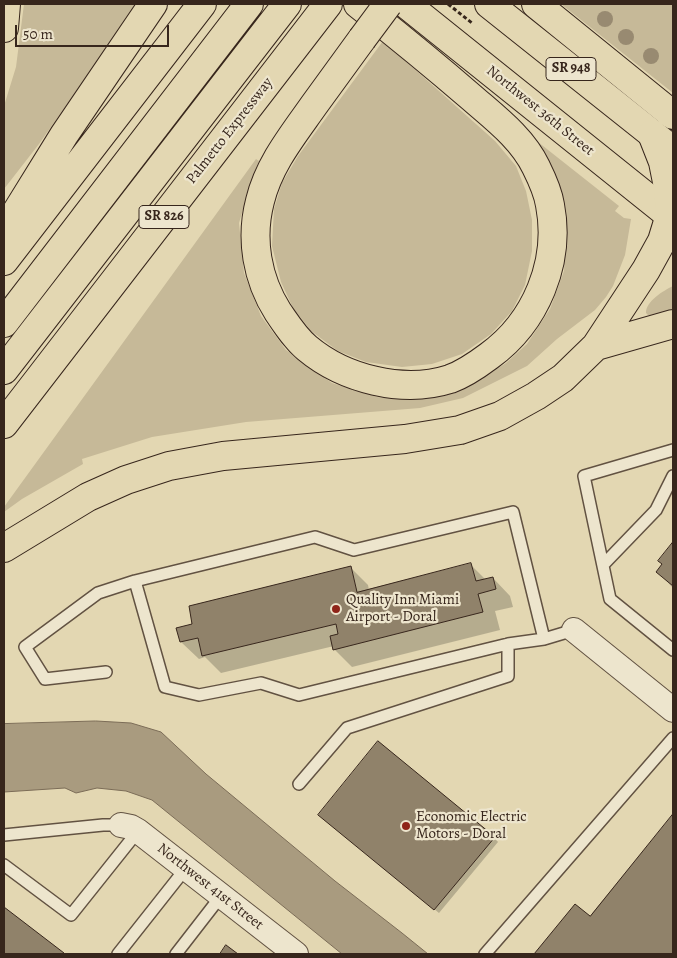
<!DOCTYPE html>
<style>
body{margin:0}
#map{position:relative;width:677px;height:958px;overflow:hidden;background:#e3d7b2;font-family:Alegreya,serif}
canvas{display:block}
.frame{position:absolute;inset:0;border:5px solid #37261c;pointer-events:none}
.scale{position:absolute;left:15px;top:25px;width:154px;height:22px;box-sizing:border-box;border:2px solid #37261c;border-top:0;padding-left:6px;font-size:15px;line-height:18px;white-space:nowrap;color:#37261c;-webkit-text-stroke:4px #ede5cd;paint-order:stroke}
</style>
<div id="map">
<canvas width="677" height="958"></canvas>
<div class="frame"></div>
<div class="scale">50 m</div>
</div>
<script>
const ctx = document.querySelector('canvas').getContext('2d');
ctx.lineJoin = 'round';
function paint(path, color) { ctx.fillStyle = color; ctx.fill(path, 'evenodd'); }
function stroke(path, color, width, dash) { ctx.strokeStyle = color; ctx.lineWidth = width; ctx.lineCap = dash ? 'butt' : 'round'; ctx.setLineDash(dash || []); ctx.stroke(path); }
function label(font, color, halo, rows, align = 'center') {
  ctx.font = font + ' Alegreya,serif'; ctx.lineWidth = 4.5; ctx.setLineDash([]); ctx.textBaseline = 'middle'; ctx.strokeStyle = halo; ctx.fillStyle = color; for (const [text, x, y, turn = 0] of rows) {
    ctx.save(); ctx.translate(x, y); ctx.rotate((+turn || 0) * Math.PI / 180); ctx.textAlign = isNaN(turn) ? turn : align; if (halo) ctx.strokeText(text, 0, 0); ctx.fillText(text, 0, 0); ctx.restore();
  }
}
paint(new Path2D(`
 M 24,4 L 137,4 L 39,144 L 4,189 L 4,106 L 16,67 Z
 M 561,4 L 673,4 L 673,93 Z
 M 383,41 L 495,141 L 516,166 L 526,191 L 532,220 L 532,251 L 525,285 L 512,311 L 491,334 L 462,354 L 432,364 L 402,367 L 366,362 L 338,351 L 311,331 L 293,308 L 281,282 L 272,246 L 274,209 L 282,183 L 298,156 Z
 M 538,142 L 619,206 L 615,211 L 624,218 L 631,219 L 625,255 L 613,286 L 606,297 L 595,310 L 557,339 L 527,366 L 463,398 L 420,408 L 246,422 L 152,437 L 82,459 L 83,464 L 22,499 L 4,512 L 4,507 L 256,159 L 259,161 L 252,179 L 239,223 L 244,273 L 261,316 L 286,350 L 332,383 L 377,397 L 395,399 L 414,399 L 447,395 L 477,382 L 506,363 L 527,344 L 550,309 L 564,271 L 566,231 L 562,196 L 552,168 Z
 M 673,286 L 673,309 L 651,315 L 648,315 L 646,313 C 646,301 663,291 673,286 Z`), '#c6b998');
const water = new Path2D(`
 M 96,721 L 131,723 L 161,732 L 206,774 L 335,881 L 402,933 L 428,954 L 342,954 L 152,800 L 126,791 L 97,788 L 76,793 L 65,788 L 4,792 L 4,724 Z`);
paint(water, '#a99b7f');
stroke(water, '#7b6c57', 1);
paint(new Path2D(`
 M 673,544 L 673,588 L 658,572 L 663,565 L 659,561 Z
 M 471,565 L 486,580 L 493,578 L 510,596 L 513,607 L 495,611 L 500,630 L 352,667 L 334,649 L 334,646 L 221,673 L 205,657 L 199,659 L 181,642 L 194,625 L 350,567 L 368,585 L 369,590 Z
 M 673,816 L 673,954 L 535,954 L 575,906 L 590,917 Z
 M 324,819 L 494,837 L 498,842 L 439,913 Z
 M 4,908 L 64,954 L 4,954 Z`), '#0003');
const building = new Path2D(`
 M 673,542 L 673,586 L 656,572 L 662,564 L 658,561 Z
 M 471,563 L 476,581 L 493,577 L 496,589 L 478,594 L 483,612 L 333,650 L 330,636 L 338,634 L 336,624 L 202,656 L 198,638 L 180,642 L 176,628 L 192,624 L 189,606 L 351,566 L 357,592 Z
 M 378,741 L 495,837 L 434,910 L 318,815 Z
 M 673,814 L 673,954 L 534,954 L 575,904 L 590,916 Z
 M 4,907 L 64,953 L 63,954 L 4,954 Z
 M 226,945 L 238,954 L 220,954 Z`);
paint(building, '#90826a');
stroke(building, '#37261c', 1);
const service = new Path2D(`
 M 673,450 L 584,476 L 610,599 L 673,650
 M 603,565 L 656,510 L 673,476
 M 544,639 L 513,512 L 354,550 L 315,537 L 135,581 L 165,687 L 199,695 L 261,683 L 299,695 L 508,644 L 544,639 L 574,630
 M 106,672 L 45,679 L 25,647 L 98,593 L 135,581
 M 299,784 L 347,728 L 508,676 L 508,644
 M 4,835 L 103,825 L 121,825
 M 4,865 L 71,915 L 138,831
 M 118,954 L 186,868
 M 176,954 L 221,896
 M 485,954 L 673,738`);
const minor = new Path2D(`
 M 574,630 L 673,710
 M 121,825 L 131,827 L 138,831 L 296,954`);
const primary = new Path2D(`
 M 406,4 L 673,218
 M 489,4 L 670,148`);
const motorway = new Path2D(`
 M 358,4 C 396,34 434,65 471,97 C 495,118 522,138 536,167 C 542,179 548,192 550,205 C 561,262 536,322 489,356 C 477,365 464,374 450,379 C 403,394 344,379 307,348 C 295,338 287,325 278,312 C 257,279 250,239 260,201 C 269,164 293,135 314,105 C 330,83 346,61 362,39
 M 536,4 L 673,115
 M 4,28 L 6,4
 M 4,232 L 64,135 L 153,4
 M 4,261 L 202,4
 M 4,323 L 249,4
 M 596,346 L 673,324
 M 4,370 L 287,4
 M 4,424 L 328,4
 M 4,548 L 88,497 L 126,480 L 169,466 L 223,456 L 405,439 L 460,430 L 500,416 L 536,396 L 563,378 L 596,346 L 646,270 L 662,241 L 670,215 L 669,201 L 667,182 L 663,162 L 652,134`);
stroke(service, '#625242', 14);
stroke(minor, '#625242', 26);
stroke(primary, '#37261c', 30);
stroke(motorway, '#37261c', 30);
stroke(new Path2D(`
 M 448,4 L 472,23`), '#37261c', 3, [4, 2.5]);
stroke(service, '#ede5cd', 11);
stroke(minor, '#ede5cd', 24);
stroke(primary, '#e3d7b2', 28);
stroke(motorway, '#e3d7b2', 28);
const motorwayBridge = new Path2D(`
 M 362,39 L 388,4`);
stroke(motorwayBridge, '#37261c', 30, []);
stroke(motorwayBridge, '#e3d7b2', 28);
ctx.fillStyle = '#988a71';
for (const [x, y] of [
 [605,19],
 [626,37],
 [651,56]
]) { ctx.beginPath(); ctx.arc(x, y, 8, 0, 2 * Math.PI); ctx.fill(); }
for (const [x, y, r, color] of [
 [336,609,5,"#8f2418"],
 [406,826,5,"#8f2418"]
]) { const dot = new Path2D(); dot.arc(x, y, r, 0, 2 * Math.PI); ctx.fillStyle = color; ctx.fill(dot); stroke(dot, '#ede5cd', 2); }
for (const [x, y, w] of [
 [571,69,50],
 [164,217,50]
]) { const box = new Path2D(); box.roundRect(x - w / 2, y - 11.5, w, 23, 4); ctx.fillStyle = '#ede5cd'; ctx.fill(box); stroke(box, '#37261c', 1); }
label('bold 14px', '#37261c', null, [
 ["SR 948",571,69],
 ["SR 826",164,217]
]);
label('15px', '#37261c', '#ede5cd', [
 ["Northwest 36th Street",540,111,39],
 ["Palmetto Expressway",230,131,-52],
 ["Northwest 41st Street",210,887,38]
]);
label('15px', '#37261c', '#ede5cd', [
 ["Quality Inn Miami",346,600],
 ["Airport - Doral",346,617],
 ["Economic Electric",416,817],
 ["Motors - Doral",416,834]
], 'left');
</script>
